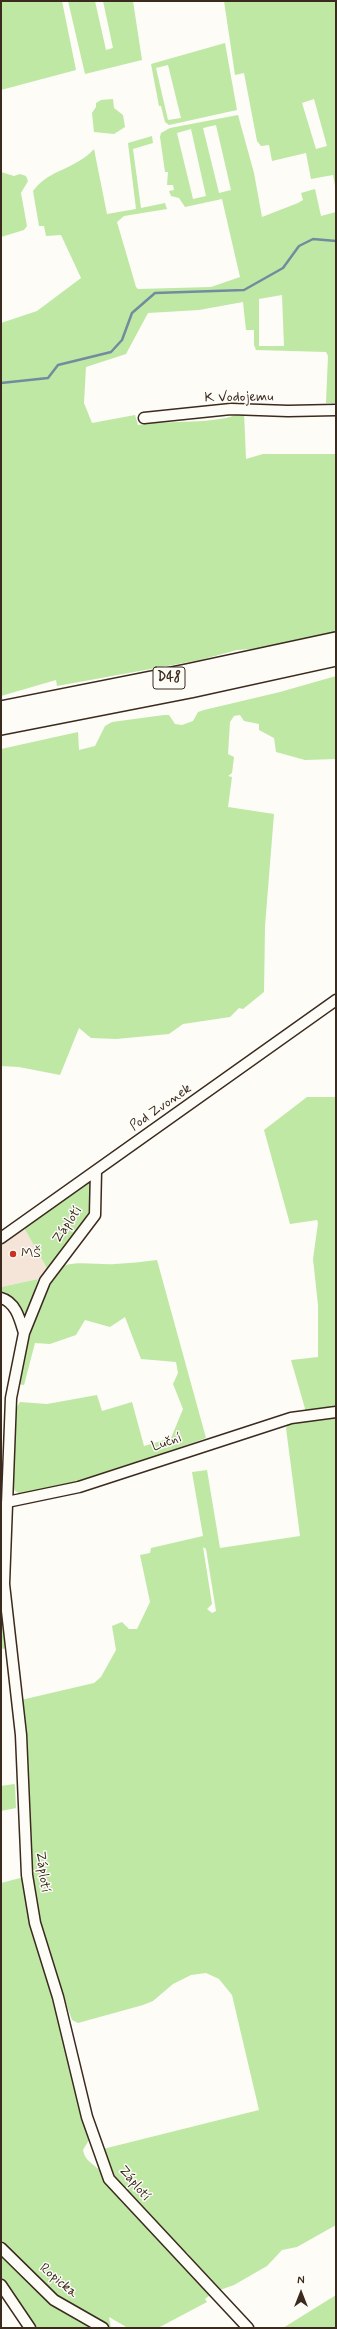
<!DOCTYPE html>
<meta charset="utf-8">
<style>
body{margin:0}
#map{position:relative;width:337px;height:2329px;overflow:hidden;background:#fdfcf7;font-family:Mynerve,sans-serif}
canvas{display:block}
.frame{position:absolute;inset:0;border:2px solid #3b2a1e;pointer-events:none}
.north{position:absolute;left:281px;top:2273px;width:40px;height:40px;-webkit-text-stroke:3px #fdfcf7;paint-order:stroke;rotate:0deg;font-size:11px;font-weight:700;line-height:16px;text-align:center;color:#3b2a1e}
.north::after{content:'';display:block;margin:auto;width:14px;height:18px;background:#3b2a1e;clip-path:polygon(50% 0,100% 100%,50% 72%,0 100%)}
</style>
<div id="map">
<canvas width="337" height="2329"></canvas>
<div class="frame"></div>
<div class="north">N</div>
</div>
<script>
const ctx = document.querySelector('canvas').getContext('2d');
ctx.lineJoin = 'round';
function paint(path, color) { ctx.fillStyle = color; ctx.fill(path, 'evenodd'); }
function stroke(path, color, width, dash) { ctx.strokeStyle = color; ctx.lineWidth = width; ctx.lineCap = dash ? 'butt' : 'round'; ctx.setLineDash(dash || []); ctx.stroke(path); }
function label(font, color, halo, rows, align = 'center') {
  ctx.font = font + ' Mynerve,sans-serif'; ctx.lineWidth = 3; ctx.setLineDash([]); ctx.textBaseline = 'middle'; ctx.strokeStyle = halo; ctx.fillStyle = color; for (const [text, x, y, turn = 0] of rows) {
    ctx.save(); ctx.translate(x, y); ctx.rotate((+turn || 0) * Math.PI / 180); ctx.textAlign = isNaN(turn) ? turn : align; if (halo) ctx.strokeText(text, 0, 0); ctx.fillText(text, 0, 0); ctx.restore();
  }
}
paint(new Path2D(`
 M 24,1228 L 48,1270 L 38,1279 L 1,1287 L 1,1245 Z`), '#f4e5d8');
paint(new Path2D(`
 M 1,1 L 62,1 L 76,70 L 1,90 Z
 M 68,1 L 95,1 L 106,50 L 113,48 L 103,1 L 133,1 L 142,60 L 85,74 Z
 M 224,1 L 336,1 L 336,191 L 333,175 L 311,179 L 306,153 L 272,161 L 269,145 L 261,146 L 257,141 L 244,73 L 235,75 ZM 314,99 L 327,146 L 316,149 L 302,103 Z
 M 225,43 L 237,110 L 169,125 L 165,122 L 161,106 L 159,106 L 151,64 ZM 168,65 L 181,118 L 168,120 L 156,68 Z
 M 113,99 L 114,108 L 123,115 L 125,127 L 114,134 L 94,132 L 92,113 L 96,107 L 96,103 L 101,100 Z
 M 238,115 L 254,173 L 262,217 L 298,203 L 303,200 L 301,193 L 315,189 L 321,216 L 336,212 L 336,403 L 326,403 L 328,356 L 326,352 L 256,350 L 254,345 L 254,330 L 246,330 L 243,302 L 199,310 L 148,313 L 126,354 L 86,367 L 84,403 L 92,423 L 135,415 L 138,425 C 171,419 214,426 244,412 L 246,459 L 263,454 L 336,454 L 336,632 L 264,648 L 237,650 L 200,660 L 57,686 L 56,680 L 1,696 L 1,323 L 37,311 L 81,278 L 61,235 L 46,236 L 44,226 L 39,226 L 33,191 C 49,169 75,170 94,149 L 107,214 L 136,209 L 128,143 L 152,136 L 153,143 L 133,149 L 141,208 L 165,203 L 167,209 L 124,216 L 117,222 L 136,287 L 138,289 L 211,287 L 240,277 L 222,199 L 185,207 L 179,198 L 171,196 L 169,191 L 174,190 L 173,185 L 167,185 L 168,172 L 165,172 L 160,137 L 161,133 L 170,128 ZM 216,125 L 231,190 L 219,193 L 203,128 ZM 191,129 L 206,196 L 193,199 L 177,133 ZM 282,295 L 284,346 L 259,346 L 259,299 Z
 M 1,172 L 14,176 L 20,174 L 26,176 L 28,181 L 21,193 L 27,226 L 24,230 L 1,237 Z
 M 336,676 L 336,759 L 305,760 L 276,752 L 274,738 L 259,730 L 259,724 L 244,721 L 240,715 L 234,716 L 230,722 L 228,754 L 234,757 L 232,773 L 228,776 L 232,777 L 228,807 L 274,814 L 265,926 L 264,992 L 243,1009 L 239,1008 L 230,1017 L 183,1024 L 169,1034 L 116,1039 L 91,1038 L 79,1028 L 60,1075 L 19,1067 L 1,1066 L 1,749 L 78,732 L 79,750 L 95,746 L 105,726 L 112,722 L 164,715 L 169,715 L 175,724 L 182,725 L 193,721 L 198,712 L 204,710 L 280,692 Z
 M 307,1097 L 336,1097 L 336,1408 L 306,1412 L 291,1360 L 318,1357 L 318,1305 L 313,1259 L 318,1223 L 317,1220 L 290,1224 L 264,1130 Z
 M 89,1182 L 92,1182 L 92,1212 L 48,1270 L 24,1228 Z
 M 157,1260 L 206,1438 L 97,1477 L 20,1494 L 15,1491 L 11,1483 L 15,1410 L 20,1402 L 47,1404 L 97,1395 L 102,1411 L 132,1402 L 144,1446 L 171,1438 L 183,1409 L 173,1384 L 178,1373 L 176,1362 L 141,1359 L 125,1317 L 110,1327 L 85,1320 L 76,1335 L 50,1344 L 35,1343 L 24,1385 L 18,1384 C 23,1361 42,1273 66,1265 C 78,1261 101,1265 115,1264 C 129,1263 143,1262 157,1260 Z
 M 38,1279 L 26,1319 L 16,1303 L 1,1294 L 1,1287 Z
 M 336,1416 L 336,2225 L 297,2247 L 282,2250 L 267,2266 L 234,2285 L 220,2290 L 190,2261 L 189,2254 L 183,2250 L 114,2177 L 103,2149 L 259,2110 L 232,1995 L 219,1979 L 206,1973 L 191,1975 L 173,1984 L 153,2001 L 143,2005 L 78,2023 L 72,2020 L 48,1954 L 51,1951 L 48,1950 L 45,1944 L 30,1878 L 21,1700 L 94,1683 L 101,1677 L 116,1650 L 112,1626 L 122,1622 L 129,1629 L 137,1629 L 150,1602 L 140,1555 L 150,1553 L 151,1548 L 203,1536 L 192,1472 L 207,1470 L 220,1548 L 300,1536 L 286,1428 L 289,1423 ZM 203,1547 L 206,1549 L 216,1611 L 212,1613 L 207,1609 L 212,1604 Z
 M 1,1579 L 9,1648 L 1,1649 Z
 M 14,1784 L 15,1785 L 16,1808 L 1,1811 L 1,1786 Z
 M 24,1877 L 38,1953 L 62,2024 L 89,2140 L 83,2150 C 85,2162 95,2164 101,2172 C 104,2177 107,2183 111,2188 L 210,2295 L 205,2299 L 207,2302 L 158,2328 L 128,2328 L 109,2317 L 111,2328 L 35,2328 L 26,2312 L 1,2278 L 1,1883 Z
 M 336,2295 L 336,2328 L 283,2328 Z`), '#bee8a4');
stroke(new Path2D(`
 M 1,383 L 48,378 L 58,365 L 111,352 L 122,340 L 132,313 L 155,293 L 244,290 L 283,268 L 299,246 L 313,239 L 336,241`), '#738b9f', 2.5);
const minor = new Path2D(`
 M 144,418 L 231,409 L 288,411 L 336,410
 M 96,1171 L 95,1215 L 45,1281 L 24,1333 L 11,1398 L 4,1584 L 21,1735 L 27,1875 L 35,1923 L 58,1997 L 87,2117 L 109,2179 L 248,2328
 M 1,1238 L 336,1000
 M 1,1298 C 16,1302 20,1320 24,1333
 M 7,1502 L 79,1487 L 291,1418 L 336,1412
 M 1,2248 L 54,2300 L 103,2328
 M 1,2285 L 30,2328`);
const motorway = new Path2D(`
 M 1,711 L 187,674 L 336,642
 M 1,725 L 190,688 L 336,656`);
stroke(minor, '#3b2a1e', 13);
stroke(motorway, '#3b2a1e', 22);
stroke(minor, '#fdfcf7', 10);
stroke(motorway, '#fdfcf7', 19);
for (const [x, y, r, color] of [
 [13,1254,4,"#c8321e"]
]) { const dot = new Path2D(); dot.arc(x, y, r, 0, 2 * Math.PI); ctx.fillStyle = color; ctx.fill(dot); stroke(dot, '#fdfcf7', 1.5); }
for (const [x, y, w] of [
 [169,678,32]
]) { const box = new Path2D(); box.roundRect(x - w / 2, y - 11, w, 22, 3); ctx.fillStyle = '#fdfcf7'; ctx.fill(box); stroke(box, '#3b2a1e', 1); }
label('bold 13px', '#3b2a1e', null, [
 ["D48",169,678]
]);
label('14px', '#3b2a1e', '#fdfcf7', [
 ["K Vodojemu",239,398,-1],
 ["Pod Zvonek",161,1108,-35],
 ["Záplotí",68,1225,-56],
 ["Luční",167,1443,-19],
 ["Záplotí",42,1872,83],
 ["Záplotí",134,2184,50],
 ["Ropicka",58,2281,40]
]);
label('14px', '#3b2a1e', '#fdfcf7', [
 ["MŠ",21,1254]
], 'left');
</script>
